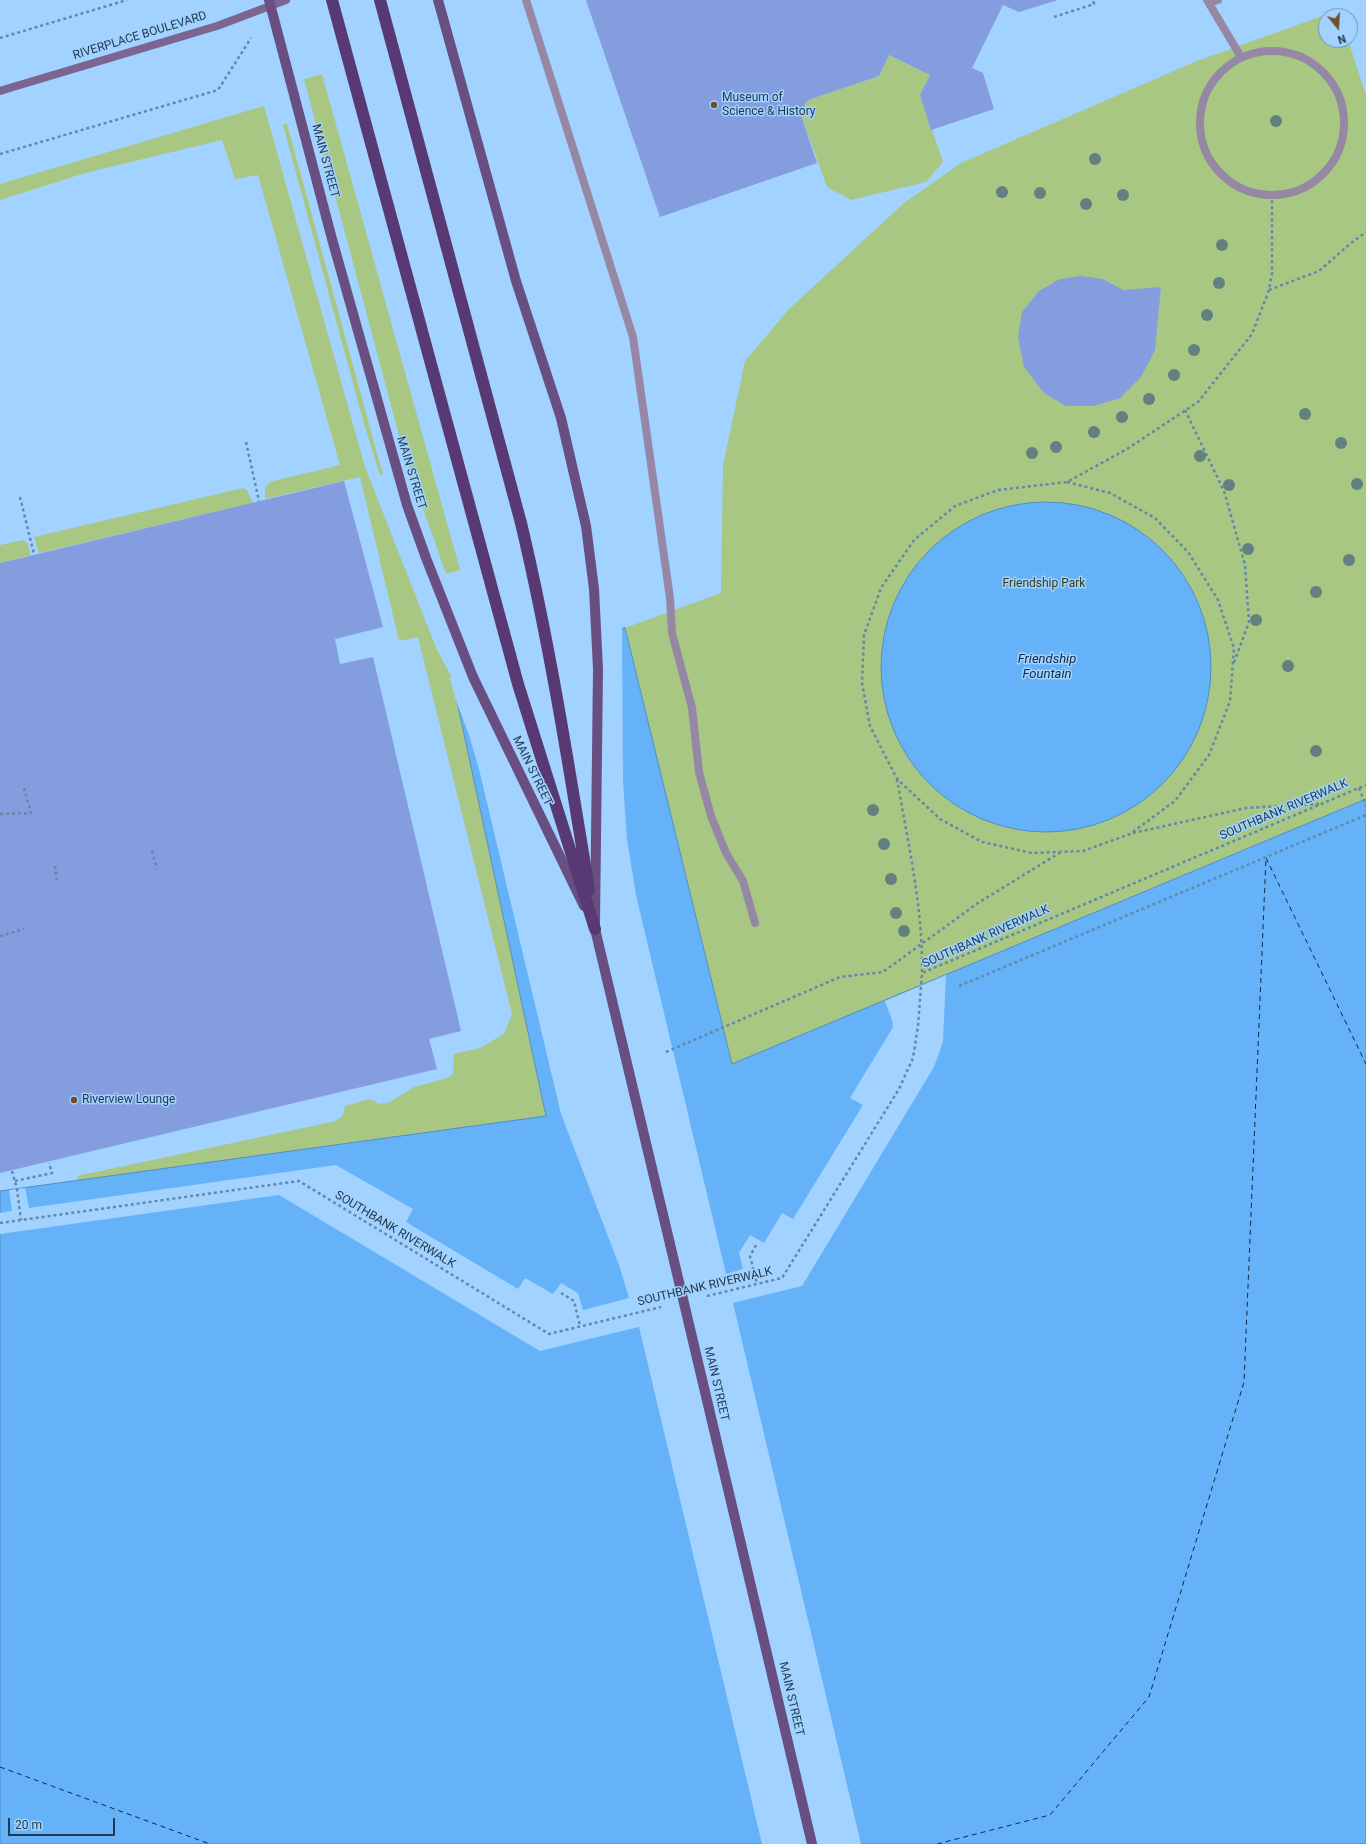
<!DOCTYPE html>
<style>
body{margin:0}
#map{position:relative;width:1366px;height:1844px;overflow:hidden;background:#a2d2ff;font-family:Roboto,sans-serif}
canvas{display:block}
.north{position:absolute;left:1318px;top:8px;width:40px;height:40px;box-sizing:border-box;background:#a2d2ff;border:1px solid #6e95b9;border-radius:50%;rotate:162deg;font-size:11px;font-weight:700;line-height:16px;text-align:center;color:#213a50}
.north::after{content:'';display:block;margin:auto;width:14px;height:18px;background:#714f27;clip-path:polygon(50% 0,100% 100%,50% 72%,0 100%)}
.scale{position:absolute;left:8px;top:1818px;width:107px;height:18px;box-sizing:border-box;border:2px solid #213a50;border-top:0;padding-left:5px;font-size:12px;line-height:14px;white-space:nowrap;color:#213a50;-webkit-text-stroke:3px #a2d2ff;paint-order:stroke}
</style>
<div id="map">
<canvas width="1366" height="1844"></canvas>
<div class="north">N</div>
<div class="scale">20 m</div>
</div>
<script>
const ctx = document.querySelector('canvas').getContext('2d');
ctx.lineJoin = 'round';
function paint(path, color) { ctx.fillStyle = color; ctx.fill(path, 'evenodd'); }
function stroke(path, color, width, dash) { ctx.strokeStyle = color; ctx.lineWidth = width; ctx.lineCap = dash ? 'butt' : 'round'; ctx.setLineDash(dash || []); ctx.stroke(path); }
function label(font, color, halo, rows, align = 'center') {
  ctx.font = font + ' Roboto,sans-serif'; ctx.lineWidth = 3; ctx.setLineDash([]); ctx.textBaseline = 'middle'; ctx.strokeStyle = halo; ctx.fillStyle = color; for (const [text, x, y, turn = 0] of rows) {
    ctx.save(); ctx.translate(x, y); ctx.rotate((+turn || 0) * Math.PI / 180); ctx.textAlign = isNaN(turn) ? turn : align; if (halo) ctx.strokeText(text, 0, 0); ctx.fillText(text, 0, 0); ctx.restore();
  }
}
paint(new Path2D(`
 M 1339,10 L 1341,16 L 1326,16 L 1326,40 L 1348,40 L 1366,95 L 1366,799 L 732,1064 L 625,628 L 721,593 L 723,465 L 745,361 L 789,309 L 904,203 L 961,163 L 1197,61 Z
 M 889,55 L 930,75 L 920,95 L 943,162 L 926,182 L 851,200 L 827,187 L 800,112 L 808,100 L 879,76 Z
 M 322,74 L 460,570 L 446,574 L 404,454 L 304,79 Z
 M 264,106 L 365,467 L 437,650 L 452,678 L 546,1116 L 78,1181 L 77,1176 L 336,1121 L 343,1115 L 345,1106 L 370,1099 L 379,1104 L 388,1103 L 414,1087 L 444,1079 L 453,1074 L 454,1054 L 480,1048 L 504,1034 L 512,1014 L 418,637 L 399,641 L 360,477 L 265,499 L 265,487 L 270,482 L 340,465 L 258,175 L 235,179 L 222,140 L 85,173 L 0,200 L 0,184 Z
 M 287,124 L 383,475 L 380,475 L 364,424 L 283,125 Z
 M 243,488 L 247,490 L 253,503 L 39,553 L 34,537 Z
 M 24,540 L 27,543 L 31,555 L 0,563 L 0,545 Z`), '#a8c782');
const water = new Path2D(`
 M881 667a165 165 0 1 1 330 0a165 165 0 1 1-330 0Z
 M 625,628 L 732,1064 L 1366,799 L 1366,1844 L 0,1844 L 0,1191 L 546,1116 L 452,678 Z`);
paint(water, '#65b2f8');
stroke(water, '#518ec6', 1);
paint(new Path2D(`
 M 622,627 L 623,781 L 627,839 L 636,895 L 726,1274 L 743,1269 L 739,1253 L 750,1235 L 764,1243 L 782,1213 L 793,1219 L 863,1105 L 850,1098 L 893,1027 L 892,1020 L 885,1001 L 946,975 L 943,1042 L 934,1067 L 802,1286 L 733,1303 L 861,1844 L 762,1844 L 639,1327 L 540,1351 L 279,1195 L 0,1234 L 0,1213 L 12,1211 L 9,1190 L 25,1188 L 29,1208 L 336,1165 L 413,1209 L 406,1222 L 518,1289 L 525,1278 L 553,1294 L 561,1283 L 578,1293 L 583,1310 L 629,1298 L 619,1265 L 561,1114 L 479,769 L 469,735 L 454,695 L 450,678 L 452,676 Z`), '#a2d2ff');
stroke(new Path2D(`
 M 1266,858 L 1366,1064
 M 0,1767 L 210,1844
 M 937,1844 L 1050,1815 L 1149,1697 L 1244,1382 L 1266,857`), '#0a2b47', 1, [5, 4]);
paint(new Path2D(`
 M 586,0 L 1058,0 L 1019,12 L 1003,5 L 972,68 L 983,73 L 994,109 L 931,130 L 920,95 L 930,75 L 889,55 L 879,76 L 808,100 L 800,112 L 817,163 L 660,217 Z
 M 1081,276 L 1103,279 L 1123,290 L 1161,287 L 1155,350 L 1141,377 L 1120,398 L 1094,406 L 1066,406 L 1044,393 L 1024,367 L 1018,338 L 1022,312 L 1039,291 L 1060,279 Z
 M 344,481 L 383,627 L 335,639 L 340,664 L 373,657 L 461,1031 L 429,1039 L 437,1069 L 0,1173 L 0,563 Z`), '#849ddf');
stroke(new Path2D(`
 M 1054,17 L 1094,4 L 1093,0
 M 0,38 L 127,0
 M 0,154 L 218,90 L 251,38
 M 1269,290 L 1319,271 L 1351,243 L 1366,232
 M 1185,410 L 1224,491 L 1245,565 L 1249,622 L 1233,665
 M 246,442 L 259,501
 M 1067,482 L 1110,493 L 1155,518 L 1188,552 L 1218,600 L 1234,648 L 1230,701 L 1209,755 L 1175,801 L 1130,834 L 1083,851 L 1032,853 L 982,842 L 940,819 L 897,779 L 870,726 L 862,683 L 864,635 L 881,588 L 914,540 L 955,506 L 998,490 L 1067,482 L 1127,449 L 1198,402 L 1252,334 L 1269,290 L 1272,273 L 1272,196
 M 20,497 L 34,554
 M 897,779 C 908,843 923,908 922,972
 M 1359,788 L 1366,806
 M 0,814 L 31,813 L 23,785
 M 1133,833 L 1246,808 L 1319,804
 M 152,851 L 157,869
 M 55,866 L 57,880
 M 0,936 L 24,929
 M 959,986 L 1366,815
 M 666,1052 L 840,977 L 883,972 L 978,903 L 1061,852
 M 12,1171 L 17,1189 L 21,1220
 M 15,1181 L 52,1173 L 49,1163
 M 0,1223 L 299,1181 L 549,1334 L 661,1307
 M 756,1245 L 750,1256 L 757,1284
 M 561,1293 L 574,1301 L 580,1326
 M 707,1296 L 782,1278 L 899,1089 L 913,1058 L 918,1026 L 922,973 L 1366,785`), '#6388aa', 2.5, [3, 3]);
stroke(new Path2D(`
 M 526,0 L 633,337 L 670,598 L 672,633 L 692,708 L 699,772 L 711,816 L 726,853 L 743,881 L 755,923
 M 1207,0 L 1241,57
 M 1209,3 L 1218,0
 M1200 123a72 72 0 1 1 144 0a72 72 0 1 1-144 0Z`), '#9688a5', 8);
stroke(new Path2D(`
 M 0,91 L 217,26 L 286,0`), '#7c6691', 8);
stroke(new Path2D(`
 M 269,0 L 332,239 L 407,505 L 426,558 L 473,677 L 584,906
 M 438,0 L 516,281 L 561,418 L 586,526 L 594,589 L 598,669 L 595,923
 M 592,922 L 595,929 L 670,1244`), '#694e81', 10);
stroke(new Path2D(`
 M 332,0 L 518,684 L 595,929
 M 380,0 L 521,523 C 550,645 569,767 589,890`), '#593974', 12);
stroke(new Path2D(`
 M 670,1244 L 812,1844`), '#694e81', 10);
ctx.fillStyle = '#62807f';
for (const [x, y] of [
 [1276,121],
 [1095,159],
 [1002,192],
 [1040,193],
 [1123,195],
 [1086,204],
 [1222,245],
 [1219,283],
 [1207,315],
 [1194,350],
 [1174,375],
 [1149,399],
 [1305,414],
 [1122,417],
 [1094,432],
 [1341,443],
 [1056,447],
 [1032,453],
 [1200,456],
 [1357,484],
 [1229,485],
 [1248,549],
 [1349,560],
 [1316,592],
 [1256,620],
 [1288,666],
 [1316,751],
 [873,810],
 [884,844],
 [891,879],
 [896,913],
 [904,931]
]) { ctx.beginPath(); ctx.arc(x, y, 6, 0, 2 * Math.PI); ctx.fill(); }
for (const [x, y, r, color] of [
 [714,105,4,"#714f27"],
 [74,1100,4,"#714f27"]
]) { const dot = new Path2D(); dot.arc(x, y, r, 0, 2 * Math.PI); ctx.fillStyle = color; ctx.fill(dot); stroke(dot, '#a2d2ff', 1.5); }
label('12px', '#213a50', '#a2d2ff', [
 ["RIVERPLACE BOULEVARD",140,36,-17],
 ["MAIN STREET",325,161,75],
 ["MAIN STREET",411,473,73],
 ["MAIN STREET",532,771,64],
 ["SOUTHBANK RIVERWALK",1284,810,-23],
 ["SOUTHBANK RIVERWALK",986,937,-24],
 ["SOUTHBANK RIVERWALK",395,1230,31],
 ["SOUTHBANK RIVERWALK",705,1287,-13],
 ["MAIN STREET",716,1384,77],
 ["MAIN STREET",791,1699,77]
]);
label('12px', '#213a50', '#a2d2ff', [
 ["Museum of",722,98],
 ["Science & History",722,112],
 ["Riverview Lounge",82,1100]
], 'left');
label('12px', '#2d3d17', '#a2d2ff', [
 ["Friendship Park",1044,584]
]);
label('italic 13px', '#0a2b47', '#a2d2ff', [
 ["Friendship",1047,660],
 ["Fountain",1047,675]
]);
</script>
